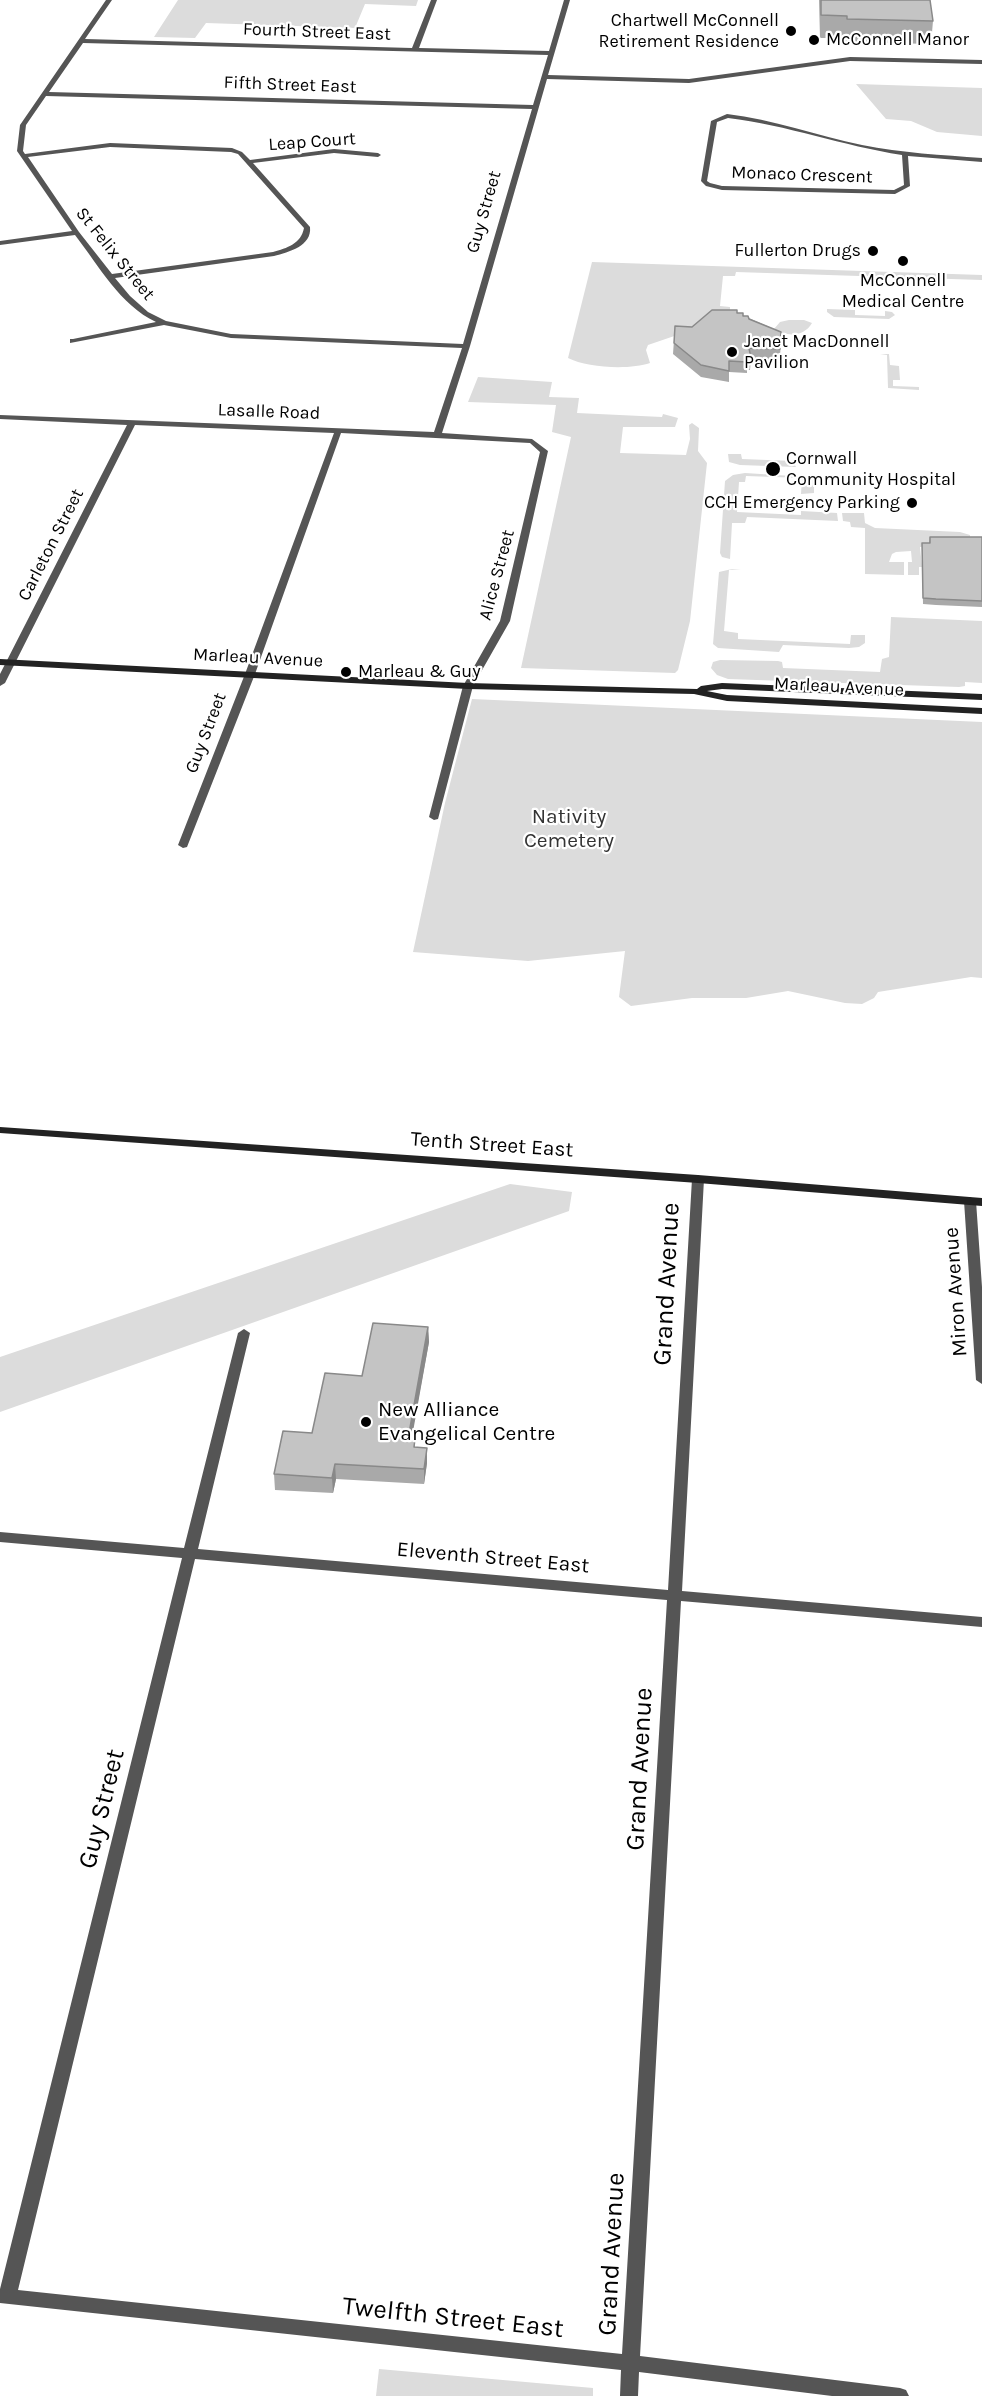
<!DOCTYPE html>
<style>
body{margin:0}
canvas{display:block;background:#fff}
</style>
<canvas width="982" height="2396"></canvas>
<script>
const ctx = document.querySelector('canvas').getContext('2d');
ctx.lineJoin = 'round';
function paint(path, color) { ctx.fillStyle = color; ctx.fill(path, 'evenodd'); }
function stroke(path, color, width, dash) { ctx.strokeStyle = color; ctx.lineWidth = width; ctx.lineCap = dash ? 'butt' : 'round'; ctx.setLineDash(dash || []); ctx.stroke(path); }
function label(font, color, halo, rows, align = 'center') {
  ctx.font = font + ' Karla,sans-serif'; ctx.lineWidth = 4.5; ctx.setLineDash([]); ctx.textBaseline = 'middle'; ctx.strokeStyle = halo; ctx.fillStyle = color; for (const [text, x, y, turn = 0] of rows) {
    ctx.save(); ctx.translate(x, y); ctx.rotate((+turn || 0) * Math.PI / 180); ctx.textAlign = isNaN(turn) ? turn : align; if (halo) ctx.strokeText(text, 0, 0); ctx.fillText(text, 0, 0); ctx.restore();
  }
}
paint(new Path2D(`
 M 178,0 L 418,0 L 416,6 L 365,4 L 355,28 L 206,23 L 195,38 L 154,37 Z
 M 856,84 L 982,88 L 982,136 L 937,132 L 911,121 L 886,119 Z
 M 592,262 L 982,275 L 982,280 L 736,272 L 735,276 L 723,276 L 720,306 L 730,307 L 730,311 L 743,315 L 743,320 L 686,332 L 648,345 L 646,350 L 650,363 C 630,370 587,368 568,358 Z
 M 827,309 L 855,310 L 855,315 L 885,316 L 885,311 L 892,312 L 895,315 L 889,319 L 834,317 L 827,312 Z
 M 789,320 L 804,320 L 812,323 C 804,337 787,337 774,329 L 780,322 Z
 M 880,354 L 889,354 L 890,365 L 899,366 L 900,380 L 893,380 L 893,386 L 919,387 L 919,390 L 888,388 L 887,355 Z
 M 478,377 L 552,382 L 549,397 L 579,398 L 577,413 L 662,417 L 663,414 L 678,418 L 675,427 L 623,427 L 620,453 L 686,455 L 690,439 L 689,425 L 692,423 L 699,428 L 698,451 L 707,463 L 690,621 L 678,670 L 675,673 L 521,668 L 571,437 L 552,432 L 556,405 L 468,402 Z
 M 728,454 L 741,454 L 742,459 L 793,461 L 796,467 L 740,465 L 729,462 Z
 M 745,473 L 808,477 L 814,481 L 814,493 L 801,494 L 802,478 L 746,476 L 745,482 L 739,482 L 737,512 L 801,515 L 801,511 L 837,513 L 838,521 L 747,517 L 745,523 L 732,523 L 730,559 L 734,560 L 722,557 L 720,553 L 725,481 L 733,475 Z
 M 842,513 L 864,513 L 865,523 L 875,528 L 960,532 L 970,535 L 970,542 L 920,547 L 922,567 L 919,567 L 919,575 L 908,575 L 908,562 L 912,562 L 911,551 L 896,552 L 892,554 L 889,562 L 904,562 L 904,575 L 865,574 L 865,528 L 851,527 L 850,522 L 843,521 Z
 M 732,569 L 741,569 L 729,570 L 724,631 L 738,633 L 738,639 L 850,644 L 851,635 L 865,635 L 865,643 L 859,647 L 849,648 L 783,645 L 779,652 L 718,648 L 713,644 L 719,572 Z
 M 891,617 L 982,621 L 982,683 L 965,682 L 965,686 L 959,687 L 728,679 L 717,675 L 711,668 L 713,662 L 720,660 L 778,661 L 782,662 L 783,668 L 880,672 L 882,659 L 889,657 Z
 M 472,699 L 982,722 L 982,978 L 971,977 L 878,992 L 874,998 L 862,1004 L 845,1003 L 788,991 L 746,998 L 692,998 L 631,1006 L 619,997 L 625,951 L 528,961 L 413,952 L 445,803 Z
 M 510,1184 L 572,1192 L 569,1211 L 0,1412 L 0,1357 Z
 M 379,2369 L 593,2388 L 593,2396 L 376,2396 Z`), '#dcdcdc');
paint(new Path2D(`
 M 106,0 L 112,0 L 85,39 L 412,48 L 431,0 L 437,0 L 419,48 L 549,51 L 564,0 L 570,0 L 548,75 L 689,79 L 850,57 L 982,60 L 982,64 L 850,61 L 689,83 L 547,79 L 470,346 L 442,433 L 532,439 L 548,451 L 510,621 L 473,686 L 438,819 L 434,820 L 429,817 L 463,686 L 500,621 L 540,452 L 530,443 L 341,433 L 255,674 L 187,847 L 183,848 L 178,845 L 245,674 L 334,433 L 135,425 L 5,683 L 0,686 L 0,674 L 127,425 L 0,419 L 0,415 L 434,432 L 462,348 L 231,338 L 164,325 L 70,343 L 70,339 L 73,339 L 156,322 C 120,305 99,266 75,235 L 0,245 L 0,241 L 72,231 L 17,151 L 20,125 ZM 83,43 L 548,55 L 533,105 L 49,92 ZM 46,96 L 532,109 L 463,344 L 231,334 L 166,321 L 148,312 L 130,296 L 115,278 L 274,256 C 289,252 312,246 310,227 L 253,163 L 334,153 L 378,157 L 381,155 L 378,153 L 334,149 L 250,160 L 242,152 L 232,148 L 110,143 L 25,154 L 23,151 L 26,125 ZM 110,147 L 231,152 L 238,154 L 304,228 C 301,244 287,248 273,252 L 112,274 L 79,232 L 28,157 Z
 M 727,114 C 773,119 817,136 862,145 C 902,153 942,155 982,158 L 982,162 L 908,156 L 910,186 L 895,194 L 722,190 L 706,186 L 701,181 L 711,121 ZM 728,118 C 787,125 843,146 902,155 L 904,185 L 894,190 L 722,186 L 710,183 L 707,181 L 717,122 Z
 M 698,1175 L 704,1179 L 682,1591 L 982,1617 L 982,1627 L 681,1601 L 640,2356 L 900,2388 L 906,2390 L 909,2396 L 832,2396 L 639,2372 L 638,2396 L 620,2396 L 621,2370 L 0,2303 L 0,2289 L 182,1558 L 0,1542 L 0,1532 L 184,1548 L 238,1333 L 244,1329 L 250,1333 L 198,1549 L 668,1590 L 692,1179 ZM 195,1559 L 667,1600 L 622,2354 L 18,2290 Z
 M 970,1197 L 976,1201 L 982,1287 L 982,1384 L 976,1380 L 964,1201 Z`), '#555');
paint(new Path2D(`
 M 0,659 L 468,683 L 697,689 L 701,686 L 722,683 L 982,694 L 982,700 L 722,689 L 707,691 L 727,695 L 982,708 L 982,714 L 727,701 L 694,694 L 468,689 L 0,665 Z
 M 0,1127 L 698,1175 L 982,1198 L 982,1206 L 698,1183 L 0,1133 Z`), '#222');
paint(new Path2D(`
 M 819,0 L 930,0 L 933,21 L 931,44 L 845,42 L 845,38 L 820,38 Z
 M 737,313 L 781,332 L 780,361 L 751,359 L 750,370 L 747,370 L 747,373 L 729,372 L 729,382 L 701,377 L 673,354 L 675,326 L 692,327 Z
 M 930,537 L 982,537 L 982,607 L 936,605 L 923,604 L 922,543 L 929,543 Z
 M 428,1327 L 429,1342 L 411,1439 L 415,1447 L 427,1463 L 424,1484 L 336,1479 L 333,1493 L 275,1490 L 274,1474 L 312,1433 Z`), '#a9a9a9');
paint(new Path2D(`
 M 428,1327 L 429,1342 L 409,1454 L 408,1439 Z
 M 427,1448 L 427,1463 L 424,1484 L 424,1469 Z
 M 335,1464 L 336,1479 L 333,1493 L 332,1478 Z`), '#898989');
const building = new Path2D(`
 M 821,0 L 930,0 L 933,21 L 847,19 L 847,16 L 821,15 Z
 M 712,310 L 737,310 L 737,313 L 743,313 L 743,316 L 748,316 L 749,319 L 781,332 L 780,349 L 749,348 L 751,359 L 747,359 L 747,362 L 729,361 L 729,371 L 701,365 L 674,343 L 675,326 L 692,327 Z
 M 930,537 L 982,537 L 982,601 L 936,599 L 923,598 L 922,543 L 930,543 Z
 M 373,1323 L 428,1327 L 408,1439 L 415,1439 L 414,1447 L 427,1448 L 424,1469 L 335,1464 L 332,1478 L 274,1474 L 283,1431 L 312,1433 L 325,1373 L 362,1376 Z`);
paint(building, '#c4c4c4');
stroke(building, '#898989', 1.5);
for (const [x, y, r, color] of [
 [791,31,6,"#000"],
 [814,40,6,"#000"],
 [873,251,6,"#000"],
 [903,261,6,"#000"],
 [732,352,6,"#000"],
 [773,469,8,"#000"],
 [912,503,6,"#000"],
 [346,672,6,"#000"],
 [366,1422,6,"#000"]
]) { const dot = new Path2D(); dot.arc(x, y, r, 0, 2 * Math.PI); ctx.fillStyle = color; ctx.fill(dot); stroke(dot, '#fff', 2); }
label('18px', '#000', '#fff', [
 ["Chartwell McConnell",779,21,"right"],
 ["Retirement Residence",779,42,"right"],
 ["McConnell Manor",826,40],
 ["Fullerton Drugs",861,251,"right"],
 ["McConnell",903,281,"center"],
 ["Medical Centre",903,302,"center"],
 ["Janet MacDonnell",744,342],
 ["Pavilion",744,363],
 ["Cornwall",786,459],
 ["Community Hospital",786,480],
 ["CCH Emergency Parking",900,503,"right"],
 ["Marleau & Guy",358,672]
], 'left');
label('18px', '#000', '#fff', [
 ["Fourth Street East",317,32,2],
 ["Fifth Street East",290,85,2],
 ["Leap Court",312,142,-4],
 ["Monaco Crescent",802,175,2],
 ["Guy Street",484,212,-74],
 ["St Felix Street",115,254,51],
 ["Lasalle Road",269,412,2],
 ["Carleton Street",51,545,-63],
 ["Alice Street",497,575,-75],
 ["Marleau Avenue",258,658,3],
 ["Marleau Avenue",839,687,3],
 ["Guy Street",206,733,-69]
]);
label('21px', '#333', '#fff', [
 ["Nativity",569,817],
 ["Cemetery",569,841]
]);
label('21px', '#000', '#fff', [
 ["Tenth Street East",492,1145,4],
 ["Miron Avenue",956,1292,-94],
 ["Eleventh Street East",493,1558,5]
]);
label('21px', '#000', '#fff', [
 ["New Alliance",378,1410],
 ["Evangelical Centre",378,1434]
], 'left');
label('26px', '#000', '#fff', [
 ["Grand Avenue",667,1284,-87],
 ["Grand Avenue",640,1769,-87],
 ["Guy Street",102,1809,-76],
 ["Grand Avenue",612,2254,-87],
 ["Twelfth Street East",453,2318,6]
]);
</script>
